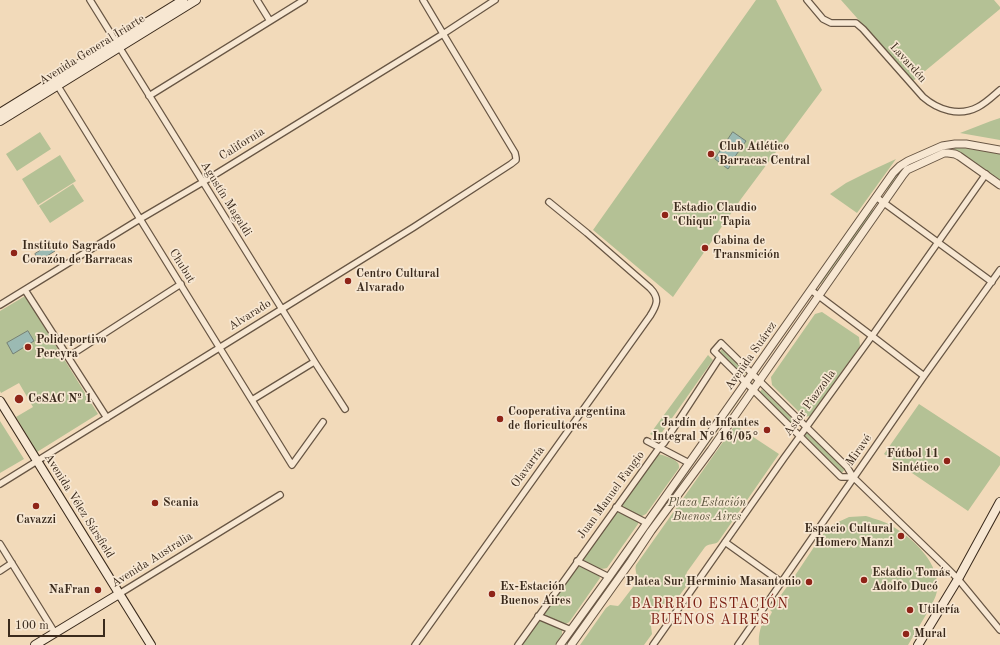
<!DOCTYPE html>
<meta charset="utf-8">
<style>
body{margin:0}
#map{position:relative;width:1000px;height:645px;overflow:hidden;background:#f2daba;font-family:"Old Standard TT",serif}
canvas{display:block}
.scale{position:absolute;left:8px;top:619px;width:97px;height:18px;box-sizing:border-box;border:2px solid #3a2a1c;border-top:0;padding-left:5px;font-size:12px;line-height:14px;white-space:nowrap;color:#3a2a1c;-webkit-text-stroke:3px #f7e7d2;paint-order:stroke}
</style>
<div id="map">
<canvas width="1000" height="645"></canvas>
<div class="scale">100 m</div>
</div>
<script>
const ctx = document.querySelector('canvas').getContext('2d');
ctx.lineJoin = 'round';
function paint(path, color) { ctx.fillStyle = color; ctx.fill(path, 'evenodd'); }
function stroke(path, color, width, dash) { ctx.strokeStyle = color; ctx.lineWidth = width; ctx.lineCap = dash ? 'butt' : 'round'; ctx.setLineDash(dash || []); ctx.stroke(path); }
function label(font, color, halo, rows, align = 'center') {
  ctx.font = font + ' "Old Standard TT",serif'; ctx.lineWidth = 3.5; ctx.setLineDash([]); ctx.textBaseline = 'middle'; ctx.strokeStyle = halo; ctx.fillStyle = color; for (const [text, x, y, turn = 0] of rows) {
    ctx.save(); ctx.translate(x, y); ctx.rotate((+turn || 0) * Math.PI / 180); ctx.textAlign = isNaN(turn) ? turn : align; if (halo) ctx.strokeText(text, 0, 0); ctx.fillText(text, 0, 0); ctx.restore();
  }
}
paint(new Path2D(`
 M 756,0 L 776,0 L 822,90 L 741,199 L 673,297 L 593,230 Z
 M 841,0 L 994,0 L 1000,7 L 1000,9 L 913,81 Z
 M 1000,118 L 1000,140 L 960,133 L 991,121 Z
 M 40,132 L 51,149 L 17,171 L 6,154 Z
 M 958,147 L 1000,154 L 1000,180 L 958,151 L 952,148 L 906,167 L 899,173 L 887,190 L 885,190 L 898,173 L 906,165 L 949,148 Z
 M 60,155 L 76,181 L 38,205 L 22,179 Z
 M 896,159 L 857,213 L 830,194 L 846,183 L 870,171 Z
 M 73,184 L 84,201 L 50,223 L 39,206 Z
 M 872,209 L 873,211 L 821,284 L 819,284 Z
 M 25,296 L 98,414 L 37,452 L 16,417 L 33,407 L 19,383 L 1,393 L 0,391 L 0,311 Z
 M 822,312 L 859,337 L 860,346 L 810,416 L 804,417 L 772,385 L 771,377 L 815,314 Z
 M 722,349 L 746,372 L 743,377 L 719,353 Z
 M 708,355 L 713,360 L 658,438 L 650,434 Z
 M 762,389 L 799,425 L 796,429 L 759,393 Z
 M 741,395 L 741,397 L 566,645 L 563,645 Z
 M 919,404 L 1000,457 L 1000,465 L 968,511 L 884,454 Z
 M 0,421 L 24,459 L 0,473 Z
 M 735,425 L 779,454 L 718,542 C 714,545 709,543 705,547 L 687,572 L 686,575 L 688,584 L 679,596 L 671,597 L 667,600 L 652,622 L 651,626 L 652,634 L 644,645 L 580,645 L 606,608 L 610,605 L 618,606 L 620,604 L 636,583 C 639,576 634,571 636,565 Z
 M 805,431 L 845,469 L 842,473 L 803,434 Z
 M 658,454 C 663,455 673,458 677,462 C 679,464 679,465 679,468 L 646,514 L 642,516 L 640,516 L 624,509 L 621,505 L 656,456 Z
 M 618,511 L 637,519 L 638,522 L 638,524 L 607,568 C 600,571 585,565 582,557 L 616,512 Z
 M 866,516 C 875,519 884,521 892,526 C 913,538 941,564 937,591 C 936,597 933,601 931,606 L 929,605 L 928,607 L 930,608 L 908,645 L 759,645 C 758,634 761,624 767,614 L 770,616 L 772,612 L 770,610 L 792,580 L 822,535 L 834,524 L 849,517 Z
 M 579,565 L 598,573 L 600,578 L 570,621 C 564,628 555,621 548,618 L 546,616 L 544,612 L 574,568 Z
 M 542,619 L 562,629 L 562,634 L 555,645 L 520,645 L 538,620 Z`), '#b4c195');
const water = new Path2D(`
 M 733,132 L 746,141 L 729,165 L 730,166 L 728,169 L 715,159 Z
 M 51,244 L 55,251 L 39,261 L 35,254 Z
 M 28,331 L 34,341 L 13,354 L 7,343 Z`);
paint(water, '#9bbab3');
stroke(water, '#748077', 1);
const minor = new Path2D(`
 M 90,0 L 316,364 L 345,409
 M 257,0 L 270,21
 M 807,0 L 823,19 L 831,23 L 856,23 L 863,29 L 923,97 C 938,110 959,117 978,107 C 986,103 993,96 1000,90
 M 56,83 L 292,465 L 323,422
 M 149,96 L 304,0
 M 876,197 L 992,282
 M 25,290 L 107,418
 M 811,290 L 872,336 L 924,376
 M 0,305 L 140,219 L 203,182 L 443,34 L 495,0
 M 68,357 L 181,284
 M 252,400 L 314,362
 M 647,441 L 689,463
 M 853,477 L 841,477 L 718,355 L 714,351 L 721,343 L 847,467 L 853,477 L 946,567 L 958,579 L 1000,630
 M 0,484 L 414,227 L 511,164 L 516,160 L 516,158 L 515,153 L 451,47 L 423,0
 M 616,507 L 647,523
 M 725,542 L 781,582
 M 0,544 L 55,633
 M 577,561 L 609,577
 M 0,571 L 12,563
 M 119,594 L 280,495
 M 538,616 L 571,630
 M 415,645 L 650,316 C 657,305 660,298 650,288 L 587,233 L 549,202
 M 518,645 L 659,448 L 664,443 L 720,357
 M 653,645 L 784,458 L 800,436 L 872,336 L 986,174
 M 738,645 L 924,376 L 1000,270`);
const tertiary = new Path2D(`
 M 560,645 L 609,577 L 893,173 L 900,166 L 908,161 L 942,146 L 955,144 L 966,144 L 1000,150
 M 571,645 L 631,561 L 651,531 L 711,450 L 903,175 L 907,170 L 944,153 L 948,153 L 955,154 L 959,156 L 1000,185`);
const secondary = new Path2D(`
 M 0,113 L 183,0
 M 0,121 L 196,0
 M 0,401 L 151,645
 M 35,645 L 119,594
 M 918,645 L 958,579 L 1000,502`);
stroke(minor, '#685644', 8);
stroke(tertiary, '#685644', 9);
stroke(secondary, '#3a2a1c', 10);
stroke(minor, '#f7e7d2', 5.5);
stroke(tertiary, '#f7e7d2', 7);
stroke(secondary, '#f7e7d2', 8);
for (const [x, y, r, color] of [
 [711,154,4,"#8f2418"],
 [665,215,4,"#8f2418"],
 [705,248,4,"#8f2418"],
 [14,253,4,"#8f2418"],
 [348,281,4,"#8f2418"],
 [28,347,4,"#8f2418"],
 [19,399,5,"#8f2418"],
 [500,419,4,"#8f2418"],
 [767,430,4,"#8f2418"],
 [947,461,4,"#8f2418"],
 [155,503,4,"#8f2418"],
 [36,506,4,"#8f2418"],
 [901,536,4,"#8f2418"],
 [864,580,4,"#8f2418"],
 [809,582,4,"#8f2418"],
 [98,590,4,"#8f2418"],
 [492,594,4,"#8f2418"],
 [910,610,4,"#8f2418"],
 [906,634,4,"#8f2418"]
]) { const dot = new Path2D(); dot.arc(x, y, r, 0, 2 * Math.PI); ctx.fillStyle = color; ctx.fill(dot); stroke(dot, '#f7e7d2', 1.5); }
label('12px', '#3a2a1c', '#f7e7d2', [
 ["Avenida General Iriarte",92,50,-32],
 ["Lavardén",908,63,48],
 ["California",242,144,-32],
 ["Agustín Magaldi",226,199,58],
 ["Chubut",182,266,58],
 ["Alvarado",250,315,-32],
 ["Avenida Suárez",751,356,-55],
 ["Astor Piazzolla",810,403,-54],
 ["Miravé",859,450,-55],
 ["Olavarría",528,467,-54],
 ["Juan Manuel Fangio",611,495,-54],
 ["Avenida Vélez Sársfield",79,506,58],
 ["Avenida Australia",152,560,-32]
]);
label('bold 12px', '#3a2a1c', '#f7e7d2', [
 ["Club Atlético",719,147],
 ["Barracas Central",719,161],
 ["Estadio Claudio",673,208],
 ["\"Chiqui\" Tapia",673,222],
 ["Cabina de",713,241],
 ["Transmición",713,255],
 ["Instituto Sagrado",22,246],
 ["Corazón de Barracas",22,260],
 ["Centro Cultural",356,274],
 ["Alvarado",356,288],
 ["Polideportivo",36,340],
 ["Pereyra",36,354],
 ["CeSAC Nº 1",28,399],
 ["Cooperativa argentina",508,412],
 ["de floricultores",508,426],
 ["Jardín de Infantes",759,423,"right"],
 ["Integral N° 16/05°",759,437,"right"],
 ["Fútbol 11",939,454,"right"],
 ["Sintético",939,468,"right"],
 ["Scania",163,503],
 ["Cavazzi",36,520,"center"],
 ["Espacio Cultural",893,529,"right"],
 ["Homero Manzi",893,543,"right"],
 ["Estadio Tomás",872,573],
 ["Adolfo Ducó",872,587],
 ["Platea Sur Herminio Masantonio",801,582,"right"],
 ["Ex-Estación",500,587],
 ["Buenos Aires",500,601],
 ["NaFran",90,590,"right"],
 ["Utilería",918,610],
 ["Mural",914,634]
], 'left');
label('italic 12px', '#58503a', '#f7e7d2', [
 ["Plaza Estación",707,503],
 ["Buenos Aires",707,517]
]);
ctx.letterSpacing = '1px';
label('14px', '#7a1f14', '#f7e7d2', [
 ["BARRRIO ESTACIÓN",710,604],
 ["BUENOS AIRES",710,620]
]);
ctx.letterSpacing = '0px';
</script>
